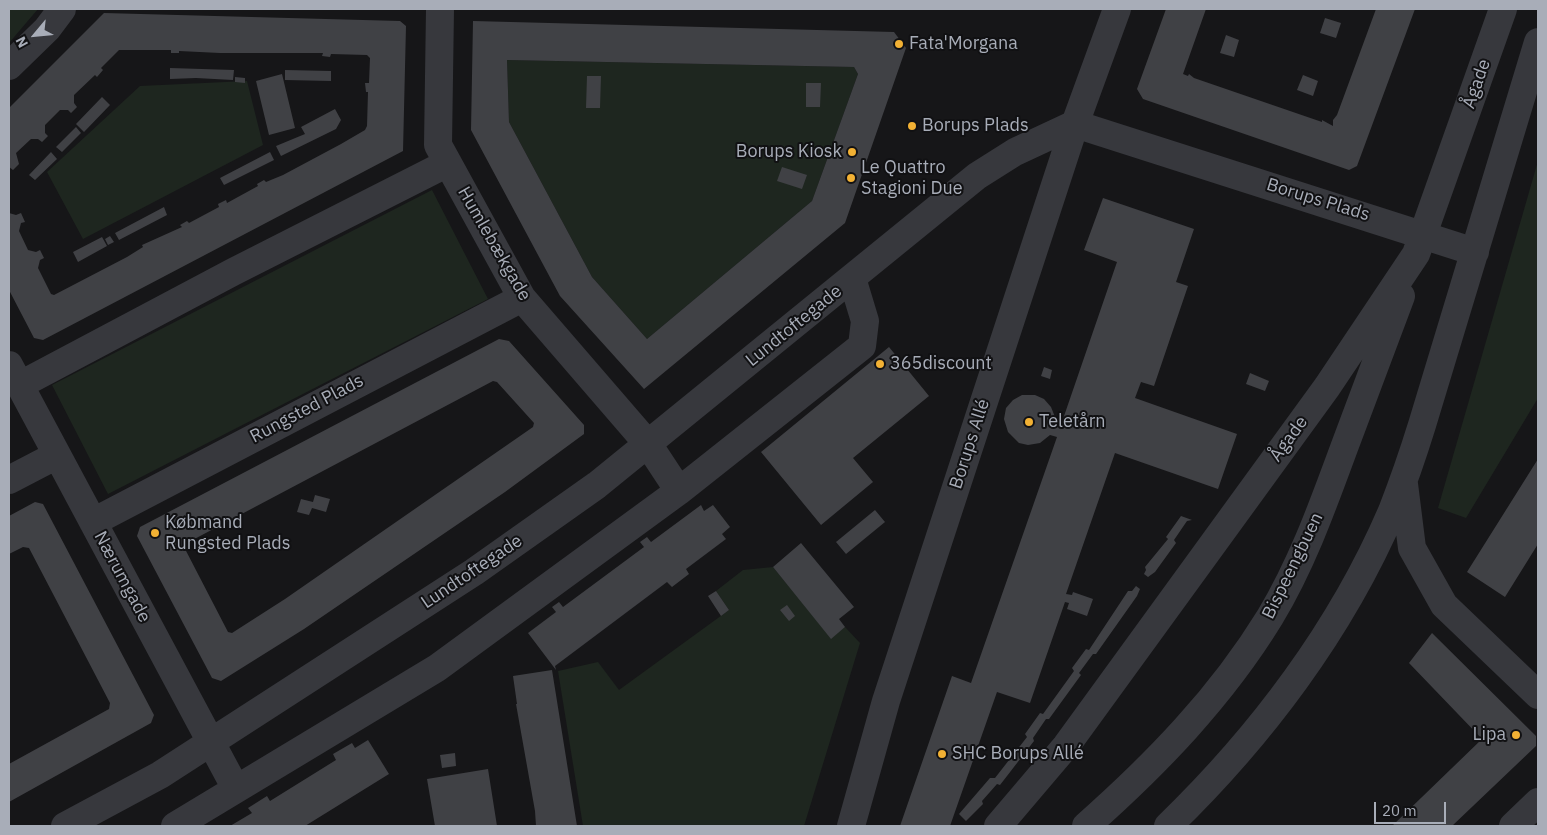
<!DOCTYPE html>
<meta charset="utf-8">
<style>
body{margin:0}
#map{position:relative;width:1547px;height:835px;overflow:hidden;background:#161618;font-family:"IBM Plex Sans",sans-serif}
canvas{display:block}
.frame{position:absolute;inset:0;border:10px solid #a8adb8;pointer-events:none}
.north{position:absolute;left:10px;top:10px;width:50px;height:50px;-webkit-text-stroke:4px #111113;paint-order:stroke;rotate:242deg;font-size:14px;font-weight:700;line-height:20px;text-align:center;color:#a8adb8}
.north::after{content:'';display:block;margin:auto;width:18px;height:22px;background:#a8adb8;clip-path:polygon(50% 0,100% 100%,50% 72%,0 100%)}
.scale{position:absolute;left:1374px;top:802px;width:72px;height:22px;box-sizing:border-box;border:2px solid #a8adb8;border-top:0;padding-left:6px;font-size:15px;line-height:18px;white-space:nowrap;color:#a8adb8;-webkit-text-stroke:4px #111113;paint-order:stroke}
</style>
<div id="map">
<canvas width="1547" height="835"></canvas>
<div class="frame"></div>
<div class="north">N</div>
<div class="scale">20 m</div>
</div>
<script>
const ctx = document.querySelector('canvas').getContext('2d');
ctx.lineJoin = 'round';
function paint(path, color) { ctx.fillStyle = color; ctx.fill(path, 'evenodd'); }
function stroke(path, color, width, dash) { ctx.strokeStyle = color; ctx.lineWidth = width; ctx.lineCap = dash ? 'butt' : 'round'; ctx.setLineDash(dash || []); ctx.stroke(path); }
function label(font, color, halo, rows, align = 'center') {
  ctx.font = font + ' "IBM Plex Sans",sans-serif'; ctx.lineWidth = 4; ctx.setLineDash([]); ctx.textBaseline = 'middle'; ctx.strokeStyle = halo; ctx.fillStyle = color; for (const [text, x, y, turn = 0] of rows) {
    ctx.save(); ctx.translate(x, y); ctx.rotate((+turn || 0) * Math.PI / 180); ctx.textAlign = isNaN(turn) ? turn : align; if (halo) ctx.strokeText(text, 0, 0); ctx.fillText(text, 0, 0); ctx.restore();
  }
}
paint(new Path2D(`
 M 9,9 L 38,9 L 9,43 Z
 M 507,60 L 854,67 L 858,74 L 812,201 L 647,339 L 592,277 L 509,122 Z
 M 247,81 L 263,145 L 83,239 L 47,172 L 140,86 Z
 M 1538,161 L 1538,398 L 1466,518 L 1438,508 Z
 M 432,190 L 488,299 L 108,494 L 52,385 Z
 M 773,567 L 831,638 L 845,627 L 860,643 L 804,826 L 583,826 L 558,671 L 598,662 L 619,690 L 729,610 L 716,591 L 743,570 Z`), '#1e261f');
paint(new Path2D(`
 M 1166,9 L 1206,9 L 1183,74 L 1188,76 L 1189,74 L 1194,78 L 1322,122 L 1322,120 L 1333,126 L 1333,120 L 1337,115 L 1376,9 L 1415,9 L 1357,166 L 1349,170 L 1143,99 L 1137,89 Z
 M 104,13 L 400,21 L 406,26 L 403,151 L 43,340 L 34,338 L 9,290 L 9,213 L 16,215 L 21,213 L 25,222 L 21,223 L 19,231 L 28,250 L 36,252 L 40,250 L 44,258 L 40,260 L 38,268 L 51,294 L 54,295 L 127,257 L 143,247 L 142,245 L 182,227 L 180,225 L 187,221 L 189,223 L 219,207 L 218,204 L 226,200 L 227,203 L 258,186 L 257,184 L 264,180 L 266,182 L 283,175 L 341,144 L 365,130 L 367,126 L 368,92 L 366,92 L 365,83 L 369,83 L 370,58 L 367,55 L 331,54 L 330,57 L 322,56 L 323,53 L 220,53 L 179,51 L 179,53 L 171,53 L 171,50 L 119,50 L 101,68 L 103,70 L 97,77 L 95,75 L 74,95 L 74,103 L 77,107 L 71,113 L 68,110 L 60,110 L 45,125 L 45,133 L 48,136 L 42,142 L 38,139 L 31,139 L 16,153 L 19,164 L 13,170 L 9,167 L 9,108 Z
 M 1325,18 L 1341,23 L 1336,38 L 1320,33 Z
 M 473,21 L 894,32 L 906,48 L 845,223 L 644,389 L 560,296 L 471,130 ZM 507,60 L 854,67 L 858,74 L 812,201 L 647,339 L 592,277 L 509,122 Z
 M 1226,35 L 1239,40 L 1234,57 L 1220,53 Z
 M 170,68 L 234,70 L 233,80 L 196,78 L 170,79 Z
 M 285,70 L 331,71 L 331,81 L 285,80 Z
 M 282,74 L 295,128 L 269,135 L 256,81 Z
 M 1303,75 L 1318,81 L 1313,96 L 1297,90 Z
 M 587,76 L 601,76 L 600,108 L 586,108 Z
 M 235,77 L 245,78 L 245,83 L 235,82 Z
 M 806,83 L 821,83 L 820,107 L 806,107 Z
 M 102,97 L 110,105 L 84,132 L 76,124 Z
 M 335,109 L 341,120 L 336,129 L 281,156 L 276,146 L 305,134 L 301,127 Z
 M 76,127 L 81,133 L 62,152 L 56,147 Z
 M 51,152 L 57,159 L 35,180 L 29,175 Z
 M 270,152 L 274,160 L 224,185 L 220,178 Z
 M 782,167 L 807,175 L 802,189 L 777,181 Z
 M 1103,198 L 1194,229 L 1176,282 L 1188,286 L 1154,386 L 1141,382 L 1135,398 L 1237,434 L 1218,489 L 1115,453 L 1066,594 L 1072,595 L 1073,592 L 1093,599 L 1087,616 L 1067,609 L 1069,603 L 1065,602 L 1030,703 L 997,692 L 950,826 L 900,826 L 952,676 L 971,683 L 1057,437 L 1050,435 L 1040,443 L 1028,445 L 1019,443 L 1008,432 L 1004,419 L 1006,408 L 1013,400 L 1022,395 L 1035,395 L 1044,399 L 1051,407 L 1055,417 L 1063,419 L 1117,262 L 1084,250 Z
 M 164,207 L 167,215 L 119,240 L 115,233 Z
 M 110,236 L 114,242 L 108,245 L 105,239 Z
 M 102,237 L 107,246 L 78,262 L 73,252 Z
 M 499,339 L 509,341 L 584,425 L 584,434 L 505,492 L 304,629 L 221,681 L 212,678 L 137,536 L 140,527 ZM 493,381 L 497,382 L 534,423 L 533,427 L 285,599 L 232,633 L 228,632 L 184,547 L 185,544 Z
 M 889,347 L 929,396 L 853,458 L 873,482 L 821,525 L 761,452 Z
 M 1044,367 L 1052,370 L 1050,379 L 1041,376 Z
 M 1250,373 L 1269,381 L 1265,391 L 1246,384 Z
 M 1538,459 L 1538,544 L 1505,597 L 1467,572 Z
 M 315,495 L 330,499 L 326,512 L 312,508 L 309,515 L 297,512 L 301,499 L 313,502 Z
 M 35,502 L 43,504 L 154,715 L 151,723 L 9,802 L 9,764 L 109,709 L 110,703 L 29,548 L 23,547 L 9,554 L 9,516 Z
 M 701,505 L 704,511 L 713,505 L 730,527 L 722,534 L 726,539 L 686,569 L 689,574 L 672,587 L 667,582 L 555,666 L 556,670 L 528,633 L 556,612 L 552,607 L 559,602 L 563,607 L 644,547 L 640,542 L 647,537 L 651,542 Z
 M 875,510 L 885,522 L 846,554 L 836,542 Z
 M 1181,516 L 1192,520 L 1187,521 L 1174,540 L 1176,543 L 1155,572 L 1148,577 L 1144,574 L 1146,570 L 1145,567 L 1168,539 L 1166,537 Z
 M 801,543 L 854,607 L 839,619 L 845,627 L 831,639 L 773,567 Z
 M 1136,586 L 1140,589 L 1137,596 L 1096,654 L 1093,654 L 1079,673 L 1081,675 L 1049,719 L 1046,719 L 1033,738 L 1034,741 L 1007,776 L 1000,785 L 997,784 L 982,801 L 983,804 L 966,821 L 959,814 L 990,778 L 995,778 L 1027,737 L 1025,734 L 1040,713 L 1043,714 L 1074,671 L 1072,668 L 1086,649 L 1089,650 L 1128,591 L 1132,591 Z
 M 716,591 L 729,610 L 721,616 L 708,596 Z
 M 787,605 L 795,616 L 789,621 L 780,610 Z
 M 1432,633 L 1536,736 L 1536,746 L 1452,826 L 1392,826 L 1482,739 L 1409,663 Z
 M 552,670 L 577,826 L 536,826 L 535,811 L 516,704 L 517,704 L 513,676 Z
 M 368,740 L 389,774 L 305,826 L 230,826 L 252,813 L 248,808 L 267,796 L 270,801 L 336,760 L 333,754 L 352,743 L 355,748 Z
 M 455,753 L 456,766 L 442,768 L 440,755 Z
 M 488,769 L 497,826 L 435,826 L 427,779 Z`), '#404145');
stroke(new Path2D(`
 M 440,9 L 438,145 L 522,298 L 648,444 L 679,491
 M 9,66 L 47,29 L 62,9
 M 1075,124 L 1475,252
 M 9,365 L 236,789
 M 20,385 L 233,272 L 448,163
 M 9,480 L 57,455
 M 1404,484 L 1412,548 L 1444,605 L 1538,695
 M 93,522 L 522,298
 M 65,826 L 160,775 L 474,572 L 597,485 L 977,176 L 1015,152 L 1075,124
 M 175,826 L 437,668 L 679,491 L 862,346 L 865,321 L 852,278
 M 851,826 L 886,701 L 1075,124 L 1117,9
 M 998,826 L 1066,746 L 1327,387 L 1416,254 L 1503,9
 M 1086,826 C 1156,764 1221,697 1270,617 C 1302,564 1323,505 1344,448 C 1363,397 1382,346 1401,296
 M 1168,826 C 1260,737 1341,630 1392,511 C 1403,483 1413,454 1422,425 L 1538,42
 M 1513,826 L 1538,802`), '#37383d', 28);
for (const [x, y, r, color] of [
 [899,44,5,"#f2b134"],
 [912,126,5,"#f2b134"],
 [852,152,5,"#f2b134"],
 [851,178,5,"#f2b134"],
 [880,364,5,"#f2b134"],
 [1029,422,5,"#f2b134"],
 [155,533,5,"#f2b134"],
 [1516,735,5,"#f2b134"],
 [942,754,5,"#f2b134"]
]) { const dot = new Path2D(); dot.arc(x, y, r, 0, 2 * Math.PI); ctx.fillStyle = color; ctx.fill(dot); stroke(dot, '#111113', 2); }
label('18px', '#a8adb8', '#111113', [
 ["Fata'Morgana",909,44],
 ["Borups Plads",922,126],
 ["Borups Kiosk",842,152,"right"],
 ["Le Quattro",861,168],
 ["Stagioni Due",861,189],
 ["365discount",890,364],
 ["Teletårn",1039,422],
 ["Købmand",165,523],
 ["Rungsted Plads",165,544],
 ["Lipa",1506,735,"right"],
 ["SHC Borups Allé",952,754]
], 'left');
label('18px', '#a8adb8', '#111113', [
 ["Ågade",1477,84,-71],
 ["Borups Plads",1318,200,17],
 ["Humlebækgade",494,244,60],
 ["Lundtoftegade",794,326,-39],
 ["Rungsted Plads",307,409,-28],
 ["Ågade",1289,439,-54],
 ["Borups Allé",970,444,-72],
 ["Bispeengbuen",1293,566,-64],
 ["Lundtoftegade",472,572,-34],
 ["Nærumgade",122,577,62]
]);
</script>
